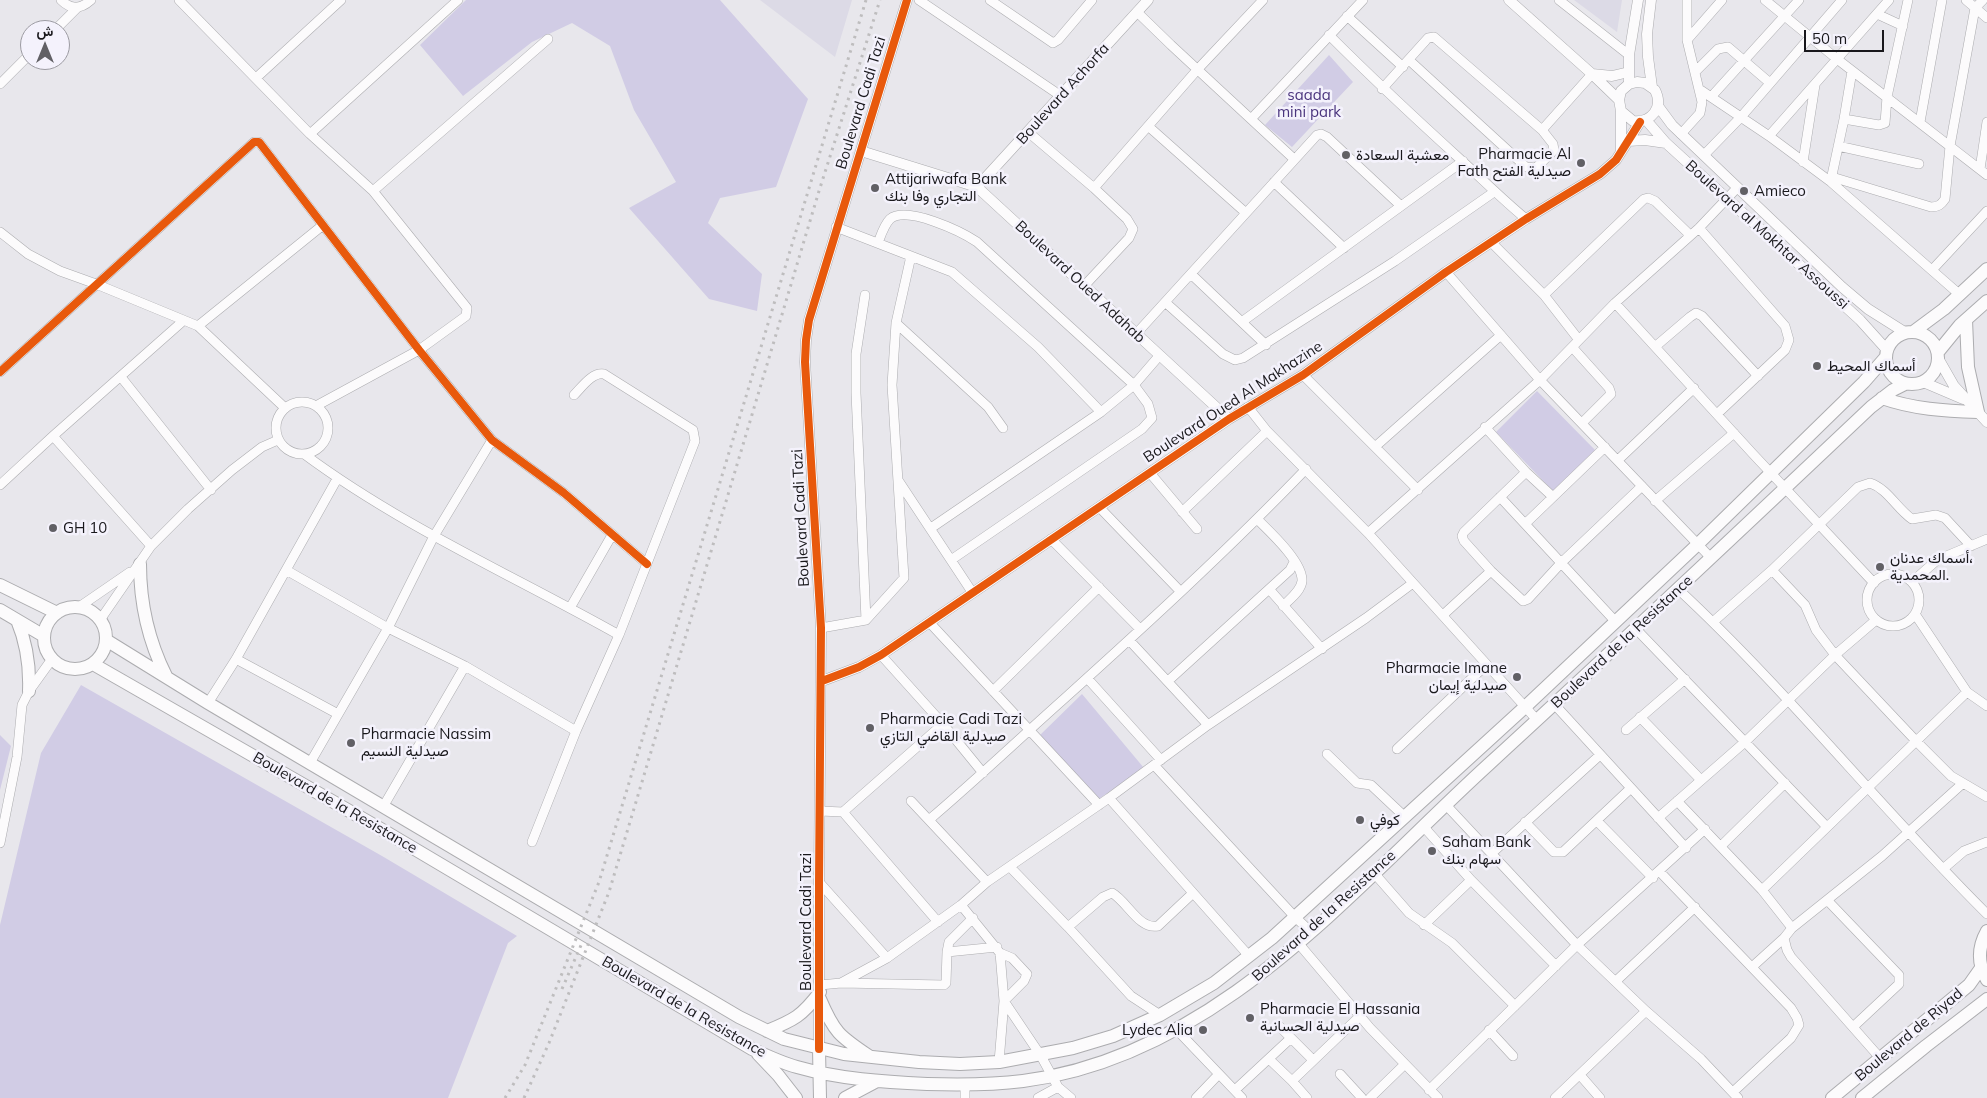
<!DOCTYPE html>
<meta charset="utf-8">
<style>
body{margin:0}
#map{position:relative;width:1987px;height:1098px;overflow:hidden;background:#e8e7ec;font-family:Mulish,Vazirmatn,sans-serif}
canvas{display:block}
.north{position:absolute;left:20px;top:20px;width:50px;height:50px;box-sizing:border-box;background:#f4f2fc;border:1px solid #9c9ba2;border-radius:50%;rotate:0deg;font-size:14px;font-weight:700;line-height:20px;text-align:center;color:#19181c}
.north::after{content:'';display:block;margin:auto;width:18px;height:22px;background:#616065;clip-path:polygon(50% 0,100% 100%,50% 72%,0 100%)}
.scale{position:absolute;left:1804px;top:30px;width:80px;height:22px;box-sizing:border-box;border:2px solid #19181c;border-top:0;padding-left:6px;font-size:15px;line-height:18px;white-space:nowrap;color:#19181c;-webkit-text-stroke:4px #f4f2fc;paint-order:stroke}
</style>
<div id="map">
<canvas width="1987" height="1098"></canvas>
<div class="north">ش</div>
<div class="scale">50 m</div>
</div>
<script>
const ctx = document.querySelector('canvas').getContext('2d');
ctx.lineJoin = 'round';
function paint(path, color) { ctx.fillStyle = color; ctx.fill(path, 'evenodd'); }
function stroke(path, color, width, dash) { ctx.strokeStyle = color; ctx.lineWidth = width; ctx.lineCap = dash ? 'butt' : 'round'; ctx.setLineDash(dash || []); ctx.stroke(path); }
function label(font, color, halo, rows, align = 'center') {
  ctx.font = font + ' Mulish,Vazirmatn,sans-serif'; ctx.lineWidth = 5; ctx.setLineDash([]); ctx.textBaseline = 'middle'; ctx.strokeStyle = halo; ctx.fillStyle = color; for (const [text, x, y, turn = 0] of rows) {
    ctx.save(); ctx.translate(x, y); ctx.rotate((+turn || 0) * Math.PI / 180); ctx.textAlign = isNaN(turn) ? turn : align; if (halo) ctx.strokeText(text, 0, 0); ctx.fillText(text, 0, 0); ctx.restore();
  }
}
paint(new Path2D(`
 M 760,0 L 852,0 L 835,57 Z
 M 1574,0 L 1622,0 L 1617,32 Z`), '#dcdae6');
paint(new Path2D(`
 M 466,0 L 720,0 L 808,99 L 776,187 L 720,198 L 708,223 L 762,274 L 757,311 L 709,299 L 629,208 L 676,182 L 634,110 L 610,46 L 572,23 L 532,42 L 463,96 L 420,45 Z
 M 1329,55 L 1353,82 L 1292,147 L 1265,125 Z
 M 1537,391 L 1595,450 L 1553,491 L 1496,432 Z
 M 81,685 L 382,856 L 517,936 L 508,943 L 448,1098 L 0,1098 L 0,925 L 41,753 Z
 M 1082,694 L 1144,768 L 1096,801 L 1039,736 Z
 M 0,735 L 11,746 L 0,790 Z`), '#d1cce5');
const minor = new Path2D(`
 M 61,0 C 71,10 81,9 91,0
 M 179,0 L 310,134 L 373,191 L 467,308 L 466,316 L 419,350 L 316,406
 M 919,0 L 1061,96
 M 990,0 L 1053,43 L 1058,40 L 1092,0
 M 1559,0 L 1629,55
 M 1765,0 L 1837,59 L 1987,175
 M 1966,0 L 1987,18
 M 1137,12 L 1171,45 L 1294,159
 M 1877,14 L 1903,26
 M 1347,16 L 1403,67
 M 55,30 L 78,7
 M 1329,35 C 1372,78 1416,119 1460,159 C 1482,179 1503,200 1526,219
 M 1687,40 L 1722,0
 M 1695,72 L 1718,49 L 1728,47 L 1770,83
 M 256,78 L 341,0
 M 0,84 L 30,54
 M 1382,89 L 1428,38 L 1434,37 L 1542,130 L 1553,144 L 1554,150 L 1536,168 L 1526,167 L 1409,60
 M 1699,89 L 1769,136 L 1831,182 L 1959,294
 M 1711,97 L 1799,0
 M 1251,119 L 1363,0
 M 1844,119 L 1852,71
 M 1920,122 L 1942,0
 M 1148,126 L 1246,213
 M 1542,130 L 1592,74
 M 1028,132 L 1094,188 L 1127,219 L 1133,229 L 1129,238 L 1085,285
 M 310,134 L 458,0
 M 1681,134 L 1700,113 L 1702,102 L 1687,40 L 1687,0
 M 1769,136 L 1889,0
 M 1838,146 L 1919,164
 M 1704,155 L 1741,117 L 1842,0
 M 1803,162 L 1815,85
 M 1980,169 L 1987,122
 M 1832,177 L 1931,207 C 1938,207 1941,205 1945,199 L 1950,146 L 1975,8 L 1983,0
 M 1831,180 L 1844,119 L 1879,125 L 1885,123 L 1887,97 L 1908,0
 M 1274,182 L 1344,248
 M 1094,188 L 1197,70 L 1263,0
 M 373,191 L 548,39
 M 836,227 L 952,272 L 1038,347 L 1101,412
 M 1699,228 L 1785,326 L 1789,340 L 1785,350 L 1717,414
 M 0,232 L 28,254 L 60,271 L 96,284 L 198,326 L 285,408
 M 1491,242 L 1544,295 L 1579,340
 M 878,243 C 881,235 884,225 890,219 C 907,205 962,232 977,242 L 1134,385 L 1148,404 L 1152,418 L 1142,429 L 951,560
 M 1932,270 L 1987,211
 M 1446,272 L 1540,380 L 1711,558
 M 1191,274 L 1266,345
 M 865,295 L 856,354 L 856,393 L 866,620
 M 1544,295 L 1644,199 L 1648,198 L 1655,201 L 1690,235
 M 1165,302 L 1223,354 L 1235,360 L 1243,358 L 1395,261 L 1494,192
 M 1615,303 L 1753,454 L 1874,583
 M 1243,321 L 1463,161
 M 896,323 L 988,407 L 1003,428
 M 198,326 L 323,225
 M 1136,334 L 1317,135 L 1321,134 L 1327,137 L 1401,206
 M 1656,346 L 1690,317 L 1696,313 L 1702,316 L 1758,376
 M 1573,348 L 1609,388 L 1611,394 L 1582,423
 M 0,372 L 254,142 L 259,142 L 419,350 L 492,440 L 564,493 L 647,564
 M 1303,375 L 1418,490
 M 121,377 L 211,490
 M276 428a26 26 0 1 1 52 0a26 26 0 1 1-52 0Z
 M 1248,407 L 1267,431 L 1368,533 L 1537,720
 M 1485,427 L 1526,472 L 1553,497
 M 53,436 L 151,546
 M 1376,446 L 1501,335
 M 304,454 C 401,526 514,576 619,635
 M 1618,460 L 1694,388
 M 1526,472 L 1464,532 L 1462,536 L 1464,541 L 1491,571 L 1523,601 L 1528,599 L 1562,562 L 1642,486
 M 1150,473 L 1197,529
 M 898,480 L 972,592
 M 0,485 L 53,436 L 183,321
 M 1500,497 L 1615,621
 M 1655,501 L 1734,433
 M 1099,507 L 1180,591
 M 1182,512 L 1267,431
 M 1257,519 C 1270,532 1303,562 1302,581 C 1301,591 1290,599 1283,606
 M 1526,523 L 1605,447
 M 931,528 L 1101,412 L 1134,385 L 1159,356
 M 1368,533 L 1540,380 L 1615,303 L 1699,228 L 1737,188
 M 1051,539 L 1140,629
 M 286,570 L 388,628 L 465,666 L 576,731
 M 1772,570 L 1858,487 L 1870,483 C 1888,489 1897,509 1912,519 L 1936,515 L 1945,518 L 1971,546
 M1867 600a26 26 0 1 1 52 0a26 26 0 1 1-52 0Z
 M 1912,582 L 1937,560 L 1987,539
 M 1269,589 L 1322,649
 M 1678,589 C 1788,691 1881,809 1987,914
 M 79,607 L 130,572
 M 570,608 L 612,535
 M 1915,614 L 1967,692 L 1987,706
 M 1443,615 L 1491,571
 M 100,620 L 151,546 L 188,509 L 232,470 L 262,447 L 278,440
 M 1714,621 L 1772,570 L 1805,605 L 1816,630 L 1835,655 L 1917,742 L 1951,776 L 1987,797
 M 930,623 L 1099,805
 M 821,628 L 866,620 L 904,578 L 892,385 L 896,323 L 911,256
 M 1636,629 L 1827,827
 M 1129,640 L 1208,725
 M 881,655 L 943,724 L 983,773
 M 236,659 L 338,714
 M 1087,678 L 1161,760
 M 1168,681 L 1290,570 L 1294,562
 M 993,691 L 1099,587
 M 208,703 L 236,659 L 337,479
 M 1555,705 L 1686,848
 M 1640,717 L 1701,780
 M 1626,730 L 1685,679
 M 1397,749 L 1486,665
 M 1327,754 L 1357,783 L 1371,785 L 1405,817
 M 310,763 L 388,628 L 434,536 L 492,440
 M 1154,765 L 1294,916 L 1311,932
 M 1109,798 L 1249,956
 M 911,801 L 987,882
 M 1677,801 L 1762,890 L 1792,928
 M 1446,805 L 1577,945 L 1646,1011 L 1701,1059 L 1738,1098
 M 383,807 L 465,666
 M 820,811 L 843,812 L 938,922
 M 843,812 L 943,724
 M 1658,818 L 1746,741 L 1835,655 L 1876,620
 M 930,819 C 976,780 1020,738 1065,698 C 1147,624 1229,549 1306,469
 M 1597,821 L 1653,878
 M 1525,822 L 1554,852 L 1563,852 L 1631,788
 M 1423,826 L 1471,880 L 1556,966
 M 532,842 L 576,731 L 619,635 L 695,441 L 693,430 L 604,374 C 592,372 582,387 574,395
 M 0,843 L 17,757 L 22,705 L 29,691 L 52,659
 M 1721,846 L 1785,783
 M 1492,853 L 1600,755
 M 1010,867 L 1068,927 L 1131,996 L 1160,1015
 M 1943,869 L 1964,851 L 1987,842
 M 1660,872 L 1791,1008 L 1797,1018 L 1799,1025 L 1791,1038 L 1733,1092
 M 1374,873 L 1409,913 L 1452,943 L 1515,1006
 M 819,882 L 887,958
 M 1762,890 L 1967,692
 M 1828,901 L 1899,975 L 1899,984 L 1853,1027
 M 961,905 L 1000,953 L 1004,1001 L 999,1062
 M 1424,925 L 1471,880
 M 1068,927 L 1103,897 L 1112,893 C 1127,901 1139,930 1158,926 L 1192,894
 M 1299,944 L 1370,1028 L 1438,1098
 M 947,952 L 949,942 L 973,918
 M 1000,953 L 1012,958 L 1027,974 L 1024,981 L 1004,1001
 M 1752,967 L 1784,938
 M 1616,981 L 1695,907
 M 841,983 L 944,985 L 946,983 L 947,952 L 997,947
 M 820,985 L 841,983 L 887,958 L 961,905 L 987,882 L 1109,798 L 1208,725 L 1366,618 L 1413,583
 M 1004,1001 L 1041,1056 L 1058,1087 L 1071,1098
 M 1278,1025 L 1313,1060
 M 1176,1029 L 1242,1098
 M 1489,1030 L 1513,1056
 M 1881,1059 L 1791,957 L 1787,950 L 1784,938 L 1792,928 L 1882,856 L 1962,784
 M 1270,1060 L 1292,1081 L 1307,1098
 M 1340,1074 L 1362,1098
 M 1580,1075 L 1600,1098
 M 1292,1081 L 1360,1016
 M 965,1085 L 965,1098
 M 1235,1090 L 1291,1038
 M 1429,1090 L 1577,945 L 1705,829
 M 1038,1098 L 1058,1087
 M 1196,1098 L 1219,1074
 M 1370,1098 L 1404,1065
 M 1555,1098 L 1646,1011`);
const tertiary = new Path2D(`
 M 1509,0 L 1592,74 L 1619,100
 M 1651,0 L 1647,34 L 1648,57 L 1652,87
 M 1592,74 L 1612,76 L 1629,72
 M 1629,84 L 1629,55 L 1638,0
 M 1658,106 L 1672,125 L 1842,287 L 1868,309 L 1906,333
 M 1621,111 L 1633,121 C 1651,123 1664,108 1655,90 L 1645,83 L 1637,82 L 1629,84 L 1621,91 L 1619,100 L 1621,111 L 1621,152
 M 1646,120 L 1666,143 L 1860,320 L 1887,350
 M 1628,141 L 1645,140 L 1666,143
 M 861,151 L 977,187 L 1229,419
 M 977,187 L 1148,0
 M 1938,358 L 1954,386 L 1987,422
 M 1923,382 L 1963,399
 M 822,681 L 859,667 L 881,655 L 1229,419 L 1303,375 L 1446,272 L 1526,219 L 1600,174 L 1616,160 L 1640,122
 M 819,1049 L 819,882 L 821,628 L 805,362 L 806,340 L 809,320 L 907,0`);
const secondary = new Path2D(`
 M1886 358a26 26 0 1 1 52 0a26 26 0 1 1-52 0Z
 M 1913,332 L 1944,309 L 1987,269
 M 1938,352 L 1960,325 L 1987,301
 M 1882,398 C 1913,409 1945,411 1978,412 L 1968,367 L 1966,320
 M 140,564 C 140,604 148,640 166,676
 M 0,585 L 57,613
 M44 638a31 31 0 1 1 62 0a31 31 0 1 1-62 0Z
 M 0,610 L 44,636
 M 17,620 C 27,644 30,666 29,691
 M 106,640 L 208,703 L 739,1017 L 784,1039 L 844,1054 L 919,1062 L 960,1064 L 999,1062 L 1073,1048 L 1113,1036 L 1160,1015 L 1214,983 L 1272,938 L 1525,707 L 1697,545 L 1864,382 L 1885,358
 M 93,664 L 386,832 L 752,1049 C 767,1056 782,1063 797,1067 C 839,1079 884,1082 927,1084 C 959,1085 991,1085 1023,1081 C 1218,1056 1352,889 1488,765 C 1617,647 1744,527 1871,407 L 1893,390 L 1905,384
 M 1987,931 C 1978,947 1977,963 1987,980
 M 820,999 C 834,1032 839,1036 869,1056
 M 767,1031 C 794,1020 802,1016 820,992
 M 819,1049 L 820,1098
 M 758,1054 L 778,1075 L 796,1098
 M 845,1098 L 877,1081
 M 1832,1098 L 1969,985 L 1981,968
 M 1862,1098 L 1926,1046 L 1987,999`);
stroke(minor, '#acacaf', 10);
stroke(tertiary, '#acacaf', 11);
stroke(secondary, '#acacaf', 14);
stroke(minor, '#fcfbfc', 9);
stroke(tertiary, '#fcfbfc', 10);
stroke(secondary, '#fcfbfc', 12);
stroke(new Path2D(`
 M 562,989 L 582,943
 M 505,1098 L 525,1065 L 599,882 L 866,0
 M 524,1098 L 549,1043 L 609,892 L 819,191 L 880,0`), '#bebdbe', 3, [2.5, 5]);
stroke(new Path2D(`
 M 0,372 L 254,142 L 259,142 L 419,350 L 492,440 L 564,493 L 647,564
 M 822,681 L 859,667 L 881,655 L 1229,419 L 1303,375 L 1446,272 L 1526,219 L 1600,174 L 1616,160 L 1640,122
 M 819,1049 L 819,882 L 821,628 L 805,362 L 806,340 L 809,320 L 907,0`), '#e8590c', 8);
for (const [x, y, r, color] of [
 [1346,155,5,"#616065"],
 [1581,163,5,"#616065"],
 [875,188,5,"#616065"],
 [1744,191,5,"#616065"],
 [1817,366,5,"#616065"],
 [53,528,5,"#616065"],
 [1880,567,5,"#616065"],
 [1517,677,5,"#616065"],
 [870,728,5,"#616065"],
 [351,743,5,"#616065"],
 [1360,820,5,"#616065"],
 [1432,851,5,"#616065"],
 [1250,1018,5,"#616065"],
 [1203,1030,5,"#616065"]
]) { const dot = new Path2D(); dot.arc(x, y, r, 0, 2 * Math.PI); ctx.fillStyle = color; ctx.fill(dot); stroke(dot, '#f4f2fc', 2); }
label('15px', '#19181c', '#f4f2fc', [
 ["Boulevard Achorfa",1063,94,-48],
 ["Boulevard Cadi Tazi",861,103,-73],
 ["Boulevard al Mokhtar Assoussi",1767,235,42],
 ["Boulevard Oued Adahab",1080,282,43],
 ["Boulevard Oued Al Makhazine",1233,402,-33],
 ["Boulevard Cadi Tazi",801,518,-93],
 ["Boulevard de la Resistance",1622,642,-43],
 ["Boulevard de la Resistance",335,803,30],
 ["Boulevard de la Resistance",1324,916,-42],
 ["Boulevard Cadi Tazi",806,922,-90],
 ["Boulevard de la Resistance",684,1007,30],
 ["Boulevard de Riyad",1909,1035,-40]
]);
label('15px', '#4a347d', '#f4f2fc', [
 ["saada",1309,95],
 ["mini park",1309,112]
]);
label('15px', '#19181c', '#f4f2fc', [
 ["Pharmacie Al",1571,154,"right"],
 ["Fath صيدلية الفتح",1571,171,"right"],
 ["معشبة السعادة",1356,155],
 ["Attijariwafa Bank",885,179],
 ["التجاري وفا بنك",885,196],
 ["Amieco",1754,191],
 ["أسماك المحيط",1827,366],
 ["GH 10",63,528],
 ["أسماك عدنان،",1890,558],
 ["المحمدية.",1890,575],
 ["Pharmacie Imane",1507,668,"right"],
 ["صيدلية إيمان",1507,685,"right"],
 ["Pharmacie Cadi Tazi",880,719],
 ["صيدلية القاضي التازي",880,736],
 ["Pharmacie Nassim",361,734],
 ["صيدلية النسيم",361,751],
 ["كوفي",1370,820],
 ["Saham Bank",1442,842],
 ["سهام بنك",1442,859],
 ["Pharmacie El Hassania",1260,1009],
 ["صيدلية الحسانية",1260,1026],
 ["Lydec Alia",1193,1030,"right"]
], 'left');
</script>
